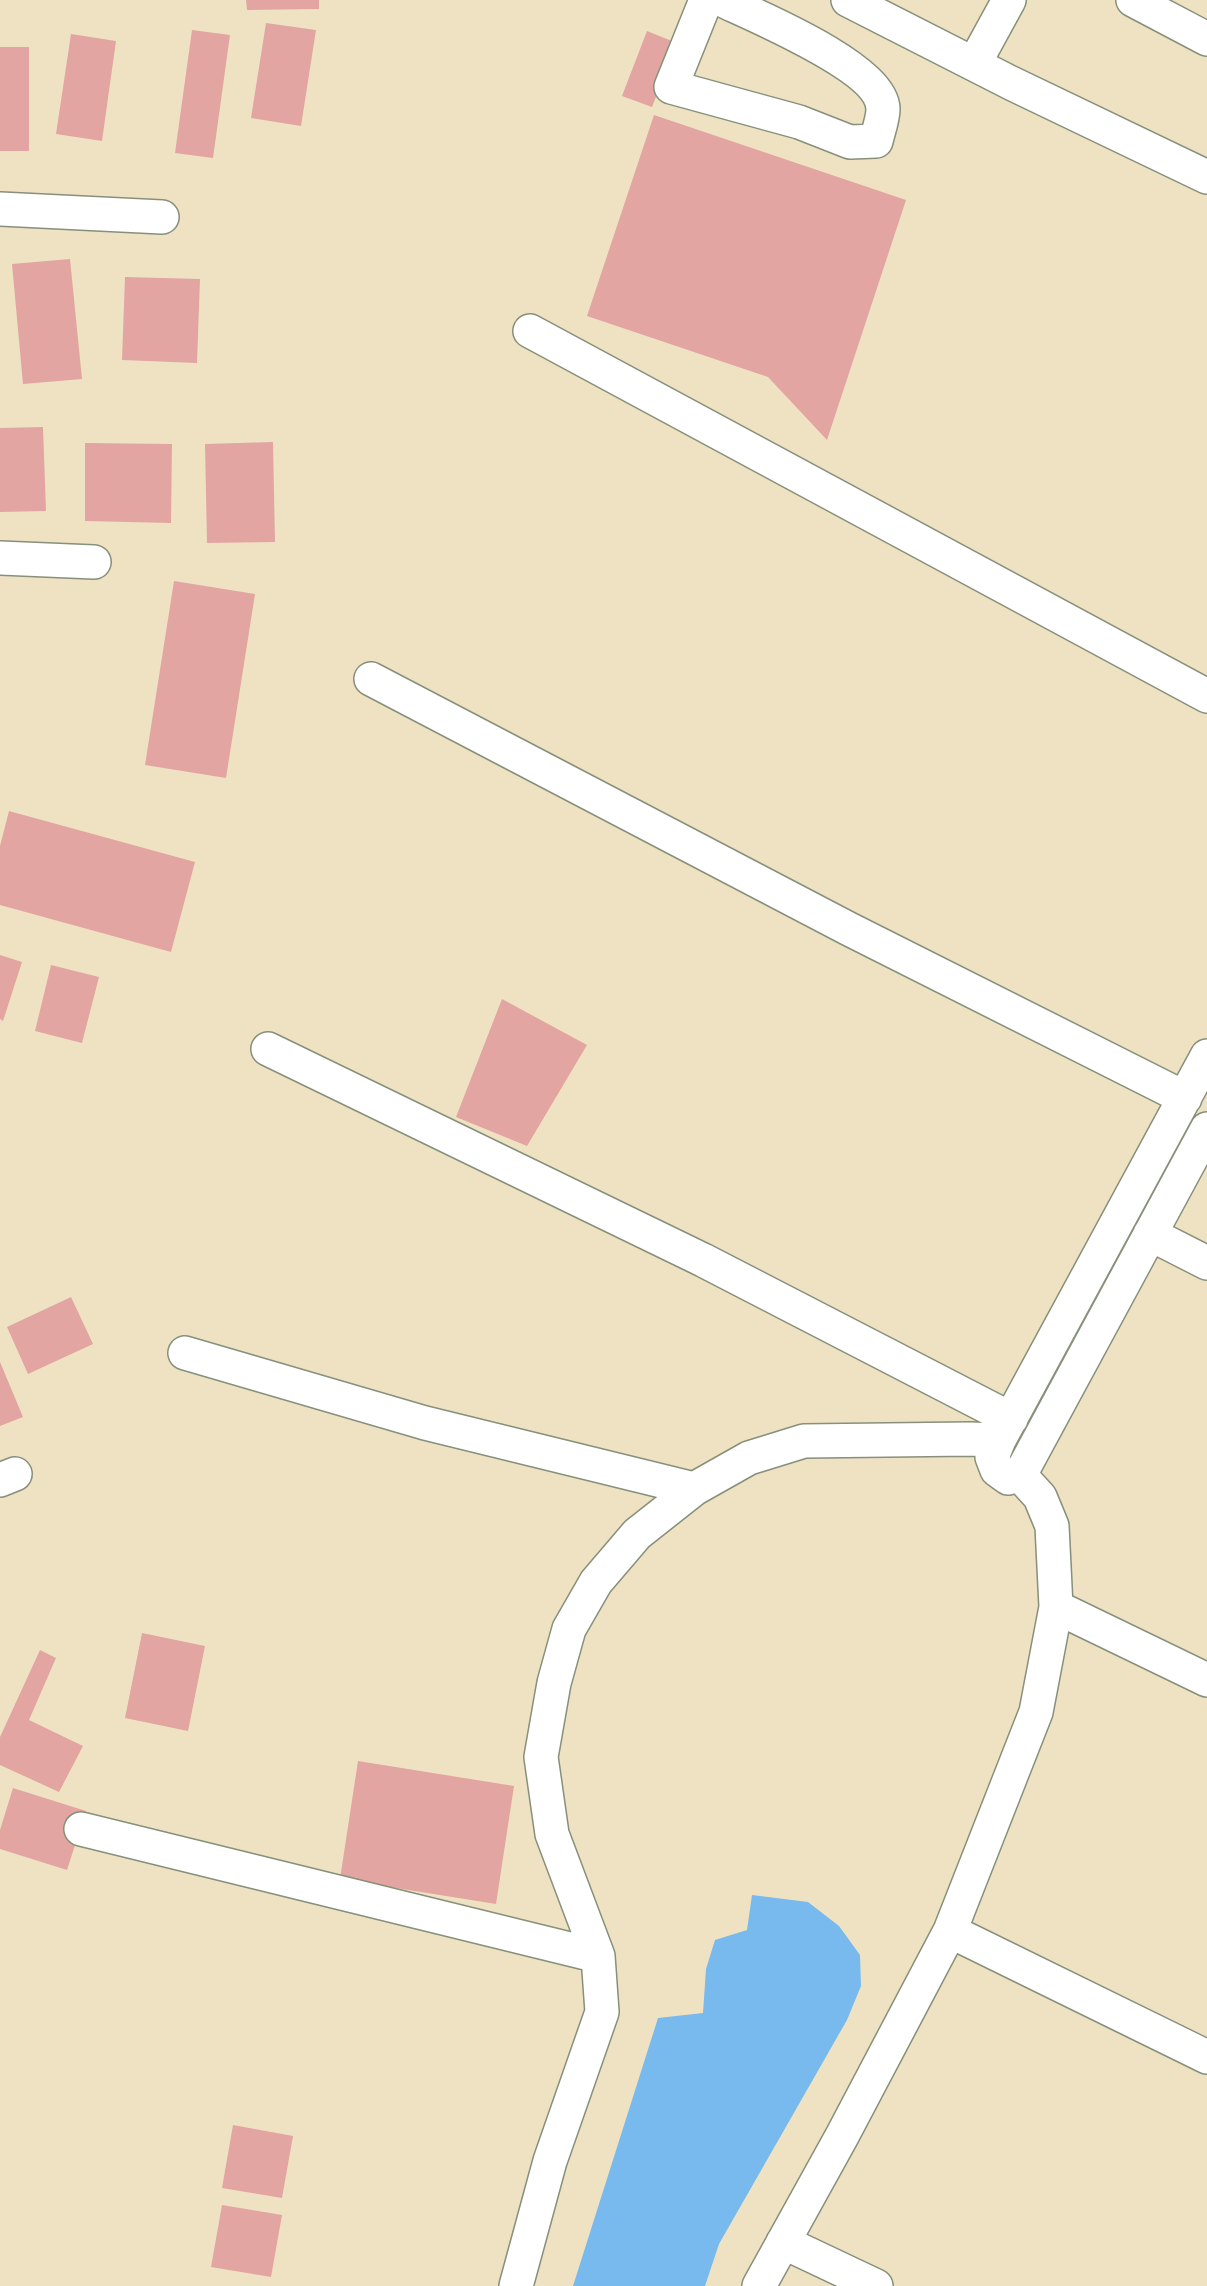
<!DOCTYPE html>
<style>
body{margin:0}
canvas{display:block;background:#eee2c2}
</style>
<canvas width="1207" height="2286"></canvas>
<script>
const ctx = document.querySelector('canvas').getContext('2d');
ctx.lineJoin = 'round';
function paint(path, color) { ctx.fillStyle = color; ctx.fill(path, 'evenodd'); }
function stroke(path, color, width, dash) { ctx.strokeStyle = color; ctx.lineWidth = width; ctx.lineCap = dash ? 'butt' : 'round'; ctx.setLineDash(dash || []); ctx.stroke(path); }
paint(new Path2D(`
 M 752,1895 L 808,1902 L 839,1926 L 860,1955 L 861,1986 L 847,2020 L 719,2244 L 705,2286 L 573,2286 L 658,2018 L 703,2013 L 706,1969 L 715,1940 L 747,1930 Z`), '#78baed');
paint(new Path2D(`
 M 246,0 L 319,0 L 319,9 L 247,10 Z
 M 266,23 L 316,30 L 301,126 L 251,118 Z
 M 192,30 L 230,35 L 213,158 L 175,153 Z
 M 647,31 L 677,43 L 652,107 L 622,96 Z
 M 71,34 L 116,41 L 102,141 L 56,134 Z
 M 0,47 L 29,47 L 29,151 L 0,151 Z
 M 654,115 L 906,200 L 827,440 L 768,377 L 587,316 Z
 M 70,259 L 82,379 L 23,384 L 12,264 Z
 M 125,277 L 200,279 L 197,363 L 122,360 Z
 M 43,427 L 46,511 L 0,512 L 0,428 Z
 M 273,442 L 275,542 L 207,543 L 205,444 Z
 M 85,443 L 172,444 L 171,523 L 85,521 Z
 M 174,581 L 255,594 L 226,778 L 145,765 Z
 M 9,811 L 195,862 L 171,952 L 0,905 L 0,846 Z
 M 0,955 L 22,962 L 3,1021 L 0,1019 Z
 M 51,965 L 99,977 L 82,1043 L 35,1031 Z
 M 502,999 L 587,1045 L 527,1146 L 456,1117 Z
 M 71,1297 L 93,1344 L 28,1374 L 7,1327 Z
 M 0,1362 L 23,1417 L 0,1426 Z
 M 142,1633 L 205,1646 L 188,1731 L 125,1718 Z
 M 40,1650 L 56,1658 L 29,1720 L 83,1746 L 59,1792 L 0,1765 L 0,1737 Z
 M 358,1761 L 514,1786 L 496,1904 L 340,1879 Z
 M 13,1788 L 86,1811 L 67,1870 L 0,1849 L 0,1830 Z
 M 233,2125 L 293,2136 L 282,2198 L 222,2188 Z
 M 222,2205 L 282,2215 L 271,2277 L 211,2267 Z`), '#e3a5a2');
const minor = new Path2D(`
 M 706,0 L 671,87 L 799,122 L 850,142 L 876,141 C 878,132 883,119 883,109 C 882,68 756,16 722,0
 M 848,0 L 1011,83 L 1207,177
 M 1133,0 L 1207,39
 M 974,64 L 1009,0
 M 0,209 L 162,217
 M 530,331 L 1207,696
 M 0,558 L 94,562
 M 371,679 L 849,929 L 1185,1098
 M 268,1049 L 703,1260 L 1011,1419
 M 1207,1056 L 999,1440 L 992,1457 L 997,1470 L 1008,1478 L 1020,1475 L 1207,1129
 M 1150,1234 L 1207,1263
 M 185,1353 L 425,1423 L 694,1489
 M 0,1480 L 15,1474
 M 1056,1607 L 1207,1680
 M 81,1829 L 598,1956
 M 950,1931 L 1207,2057
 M 783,2242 L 876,2286
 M 516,2286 L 550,2161 L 602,2012 L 598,1956 L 552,1834 L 541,1757 L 554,1683 L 569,1629 L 596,1582 L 637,1534 L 694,1489 L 749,1458 L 804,1441 L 970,1439 L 999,1440
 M 759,2286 L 842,2136 L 950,1931 L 1036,1712 L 1056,1607 L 1052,1526 L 1040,1497 L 1020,1475`);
stroke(minor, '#86907b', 36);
stroke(minor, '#fff', 33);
</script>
